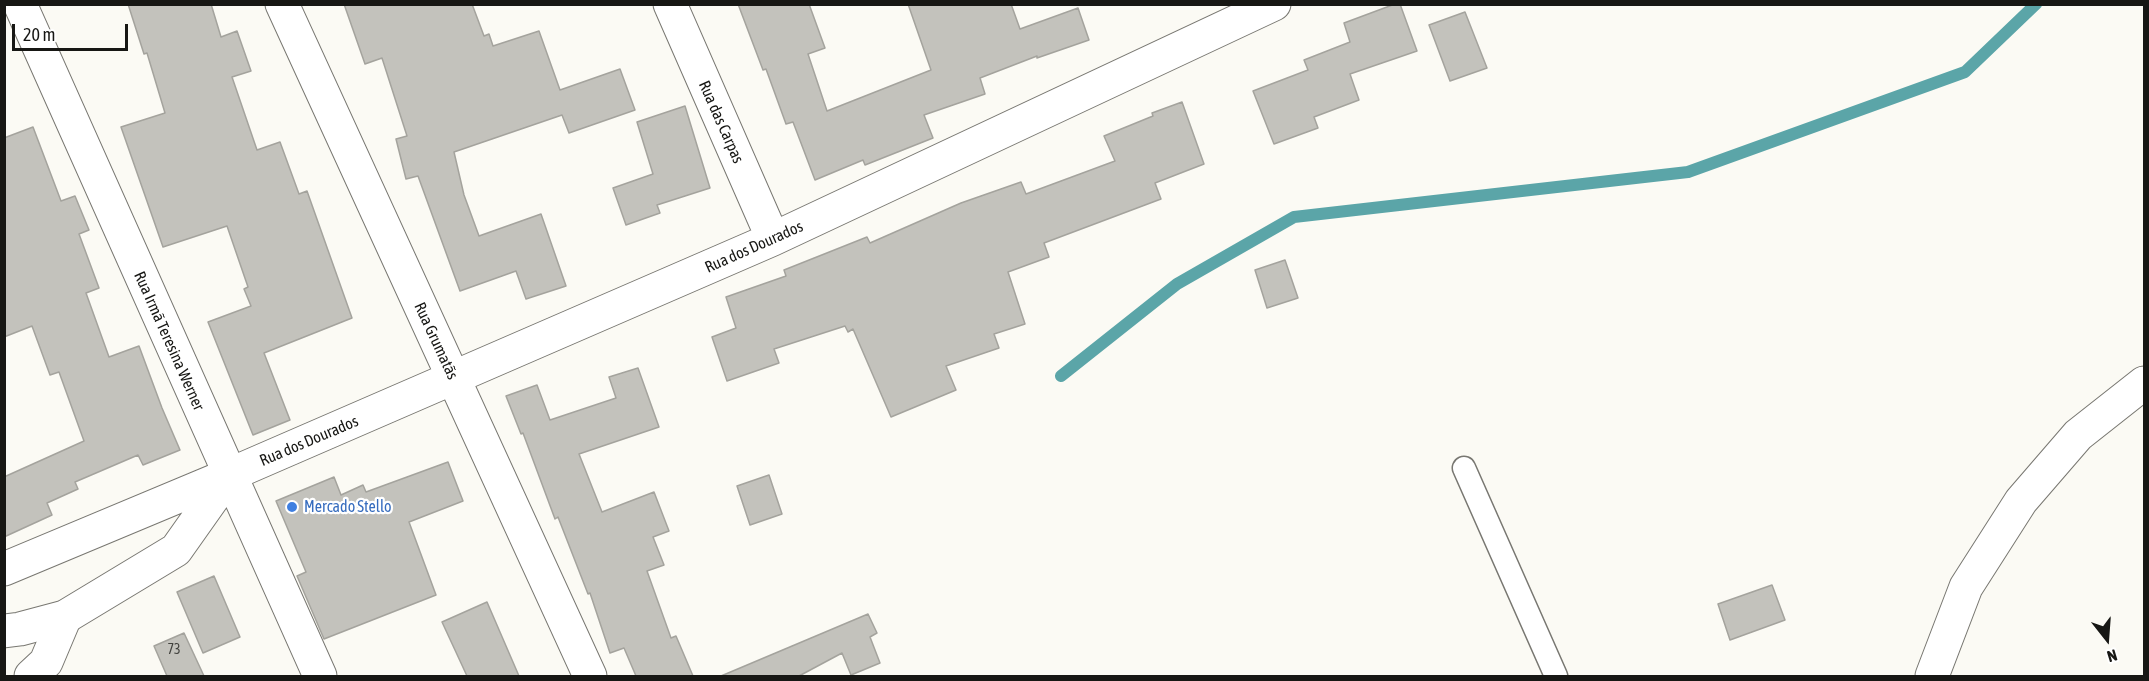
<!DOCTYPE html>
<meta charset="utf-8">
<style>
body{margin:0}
#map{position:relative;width:2149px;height:681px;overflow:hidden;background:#fbfaf4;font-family:"Asap Condensed",sans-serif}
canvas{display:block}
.frame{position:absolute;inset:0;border:6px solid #171714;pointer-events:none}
.north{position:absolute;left:2077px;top:609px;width:60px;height:60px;-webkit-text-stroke:4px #fff;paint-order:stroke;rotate:163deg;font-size:16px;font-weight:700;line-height:24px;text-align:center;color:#171714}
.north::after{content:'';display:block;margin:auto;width:21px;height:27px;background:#171714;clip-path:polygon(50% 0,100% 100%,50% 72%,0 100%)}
.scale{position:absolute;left:12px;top:24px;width:116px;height:27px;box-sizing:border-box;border:3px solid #171714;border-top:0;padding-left:8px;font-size:18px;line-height:21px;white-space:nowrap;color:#171714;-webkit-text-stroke:4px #fff;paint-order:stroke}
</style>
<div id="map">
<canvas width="2149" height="681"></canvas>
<div class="frame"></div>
<div class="north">N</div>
<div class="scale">20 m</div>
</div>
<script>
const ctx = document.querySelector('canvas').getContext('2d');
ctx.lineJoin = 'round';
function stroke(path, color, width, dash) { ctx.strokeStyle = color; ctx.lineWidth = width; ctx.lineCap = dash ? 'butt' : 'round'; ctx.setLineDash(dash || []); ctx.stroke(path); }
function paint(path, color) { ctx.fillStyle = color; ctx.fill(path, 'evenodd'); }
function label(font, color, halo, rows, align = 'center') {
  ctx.font = font + ' "Asap Condensed",sans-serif'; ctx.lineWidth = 4.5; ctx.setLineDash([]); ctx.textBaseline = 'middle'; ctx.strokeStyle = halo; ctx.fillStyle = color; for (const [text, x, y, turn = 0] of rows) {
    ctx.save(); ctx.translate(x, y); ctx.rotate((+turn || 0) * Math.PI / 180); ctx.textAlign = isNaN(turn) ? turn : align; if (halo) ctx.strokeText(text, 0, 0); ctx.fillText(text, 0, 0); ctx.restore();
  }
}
stroke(new Path2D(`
 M 1061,376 L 1177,284 L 1294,217 L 1688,172 L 1965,72 L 2036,4`), '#5ba5a8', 12);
const building = new Path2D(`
 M 128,4 L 211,4 L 221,37 L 237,31 L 251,71 L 232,77 L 257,150 L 280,142 L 299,194 L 307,191 L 352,318 L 264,353 L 290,420 L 253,435 L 208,322 L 251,306 L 244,289 L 248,287 L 227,226 L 163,247 L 121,127 L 165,113 L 147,53 L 144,54 Z
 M 344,4 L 472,4 L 484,36 L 489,34 L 493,46 L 539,31 L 560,90 L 620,69 L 635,110 L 569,133 L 562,115 L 454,152 L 464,195 L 479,236 L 541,214 L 566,286 L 526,299 L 516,271 L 460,291 L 418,176 L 406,179 L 396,139 L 407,136 L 382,58 L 365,64 Z
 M 738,4 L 809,4 L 825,48 L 808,54 L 827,111 L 931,70 L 908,4 L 1011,4 L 1020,29 L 1078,8 L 1089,40 L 1037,58 L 1037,56 L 980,78 L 985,94 L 924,115 L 933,138 L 865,165 L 863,160 L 815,180 L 793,122 L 786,124 L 766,69 L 763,70 Z
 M 1395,4 L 1400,4 L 1417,51 L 1350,74 L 1359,100 L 1314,117 L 1318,128 L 1274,144 L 1253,91 L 1308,70 L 1304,60 L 1350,42 L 1344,23 Z
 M 1465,12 L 1487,68 L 1450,81 L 1429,25 Z
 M 1182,102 L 1204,164 L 1155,183 L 1161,199 L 1044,243 L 1049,257 L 1008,272 L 1025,324 L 994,334 L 999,348 L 946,366 L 956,390 L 891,417 L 853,329 L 848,332 L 845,326 L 774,349 L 779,363 L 727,381 L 712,337 L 736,328 L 726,297 L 786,276 L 784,270 L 867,237 L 870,243 L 961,203 L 1021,182 L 1026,194 L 1115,161 L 1104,136 L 1153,116 L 1152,113 Z
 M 685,106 L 710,188 L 657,205 L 660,213 L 626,225 L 613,188 L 653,174 L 637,122 Z
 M 33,127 L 61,201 L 75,196 L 89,230 L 79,234 L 99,288 L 86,293 L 109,357 L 139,346 L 162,408 L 180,450 L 143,465 L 138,455 L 75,482 L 78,489 L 47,503 L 52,515 L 4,537 L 4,477 L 84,441 L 59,372 L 50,375 L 32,326 L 4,337 L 4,138 Z
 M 1285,260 L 1298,298 L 1267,308 L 1255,270 Z
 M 638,368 L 659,427 L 579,454 L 602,512 L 654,492 L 669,531 L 653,537 L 664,565 L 647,571 L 671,638 L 676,636 L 693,676 L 636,676 L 624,648 L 610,653 L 590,593 L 588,594 L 558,517 L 555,519 L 523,433 L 521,434 L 506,396 L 537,385 L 550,420 L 616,398 L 609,377 Z
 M 448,462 L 463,501 L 409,522 L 436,595 L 324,639 L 297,576 L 306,572 L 276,501 L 334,477 L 341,495 L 363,485 L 366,492 Z
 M 769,475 L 782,514 L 750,525 L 737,486 Z
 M 214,576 L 240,637 L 203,653 L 177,592 Z
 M 1772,585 L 1785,620 L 1730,640 L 1718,604 Z
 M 487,602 L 519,676 L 467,676 L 442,622 Z
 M 868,614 L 877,633 L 870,637 L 880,663 L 851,675 L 842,653 L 799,676 L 721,676 Z
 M 184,633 L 204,676 L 167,676 L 154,646 Z`);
paint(building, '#c3c2bc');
stroke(building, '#a4a39d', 1.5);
const service = new Path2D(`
 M 1464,468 L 1556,676`);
const minor = new Path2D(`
 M 282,4 L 590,676
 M 670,4 L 773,239
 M 229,475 L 773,239 L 1274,4
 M 31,676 L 46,662 L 65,617
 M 1932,676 L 1966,587 L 2021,501 L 2078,435 L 2144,383`);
const tertiary = new Path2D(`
 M 20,4 L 320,676
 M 4,569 L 229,475
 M 4,631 L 20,629 L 65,617 L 176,550 L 229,475`);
stroke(service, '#787771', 25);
stroke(minor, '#787771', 35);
stroke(tertiary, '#787771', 35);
stroke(service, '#fff', 22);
stroke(minor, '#fff', 33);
stroke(tertiary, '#fff', 33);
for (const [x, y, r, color] of [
 [292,507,6,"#3f7fe0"]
]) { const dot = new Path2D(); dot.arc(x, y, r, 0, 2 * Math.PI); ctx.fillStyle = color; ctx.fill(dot); stroke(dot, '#fff', 2); }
label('14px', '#42423e', null, [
 ["73",174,650]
]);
label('16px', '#171714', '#fff', [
 ["Rua das Carpas",721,122,66],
 ["Rua dos Dourados",754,247,-24],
 ["Rua Irmã Teresina Werner",169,341,66],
 ["Rua Grumatãs",436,341,65],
 ["Rua dos Dourados",309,441,-23]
]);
label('16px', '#366cbe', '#fff', [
 ["Mercado Stello",304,507]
], 'left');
</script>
